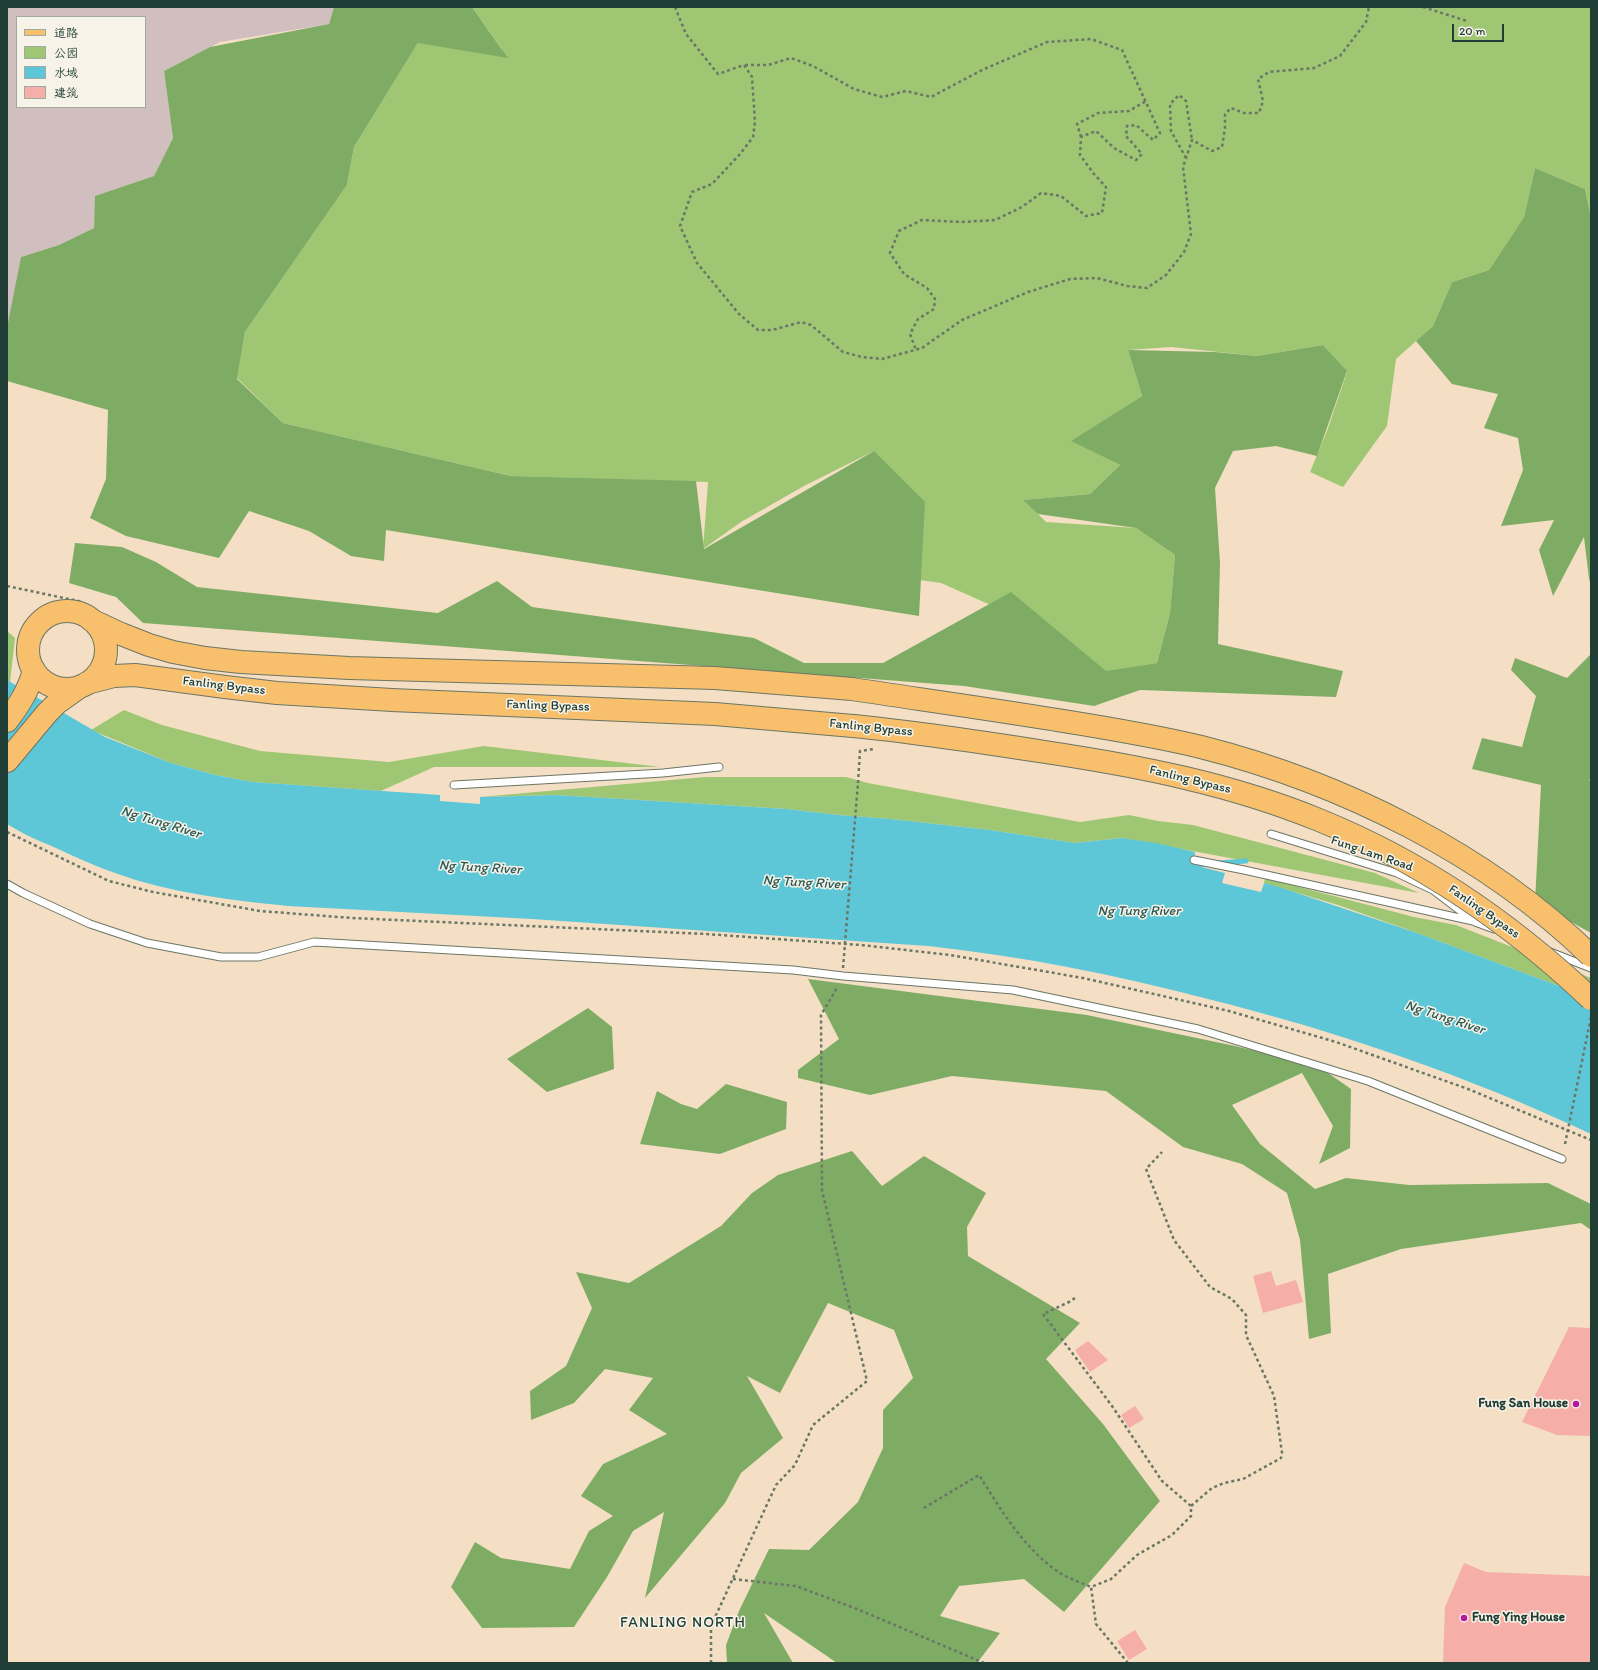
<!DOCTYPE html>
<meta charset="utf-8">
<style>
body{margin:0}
#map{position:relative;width:1598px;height:1670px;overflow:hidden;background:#f4dfc4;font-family:Itim,"LXGW WenKai TC",sans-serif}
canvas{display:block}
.frame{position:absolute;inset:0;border:8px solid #1f3d34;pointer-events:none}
.legend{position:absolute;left:16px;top:16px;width:130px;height:92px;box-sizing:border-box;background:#f7f3e8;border:1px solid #a1aaa0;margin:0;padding:5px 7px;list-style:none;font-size:12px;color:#1f3d34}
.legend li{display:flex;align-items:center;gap:8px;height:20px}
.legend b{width:20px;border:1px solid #a1aaa0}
.scale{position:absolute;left:1452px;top:24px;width:52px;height:18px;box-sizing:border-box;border:2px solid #1f3d34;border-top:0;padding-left:5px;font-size:12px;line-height:14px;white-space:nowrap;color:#1f3d34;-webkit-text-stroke:3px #f7f3e8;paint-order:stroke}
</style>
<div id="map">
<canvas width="1598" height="1670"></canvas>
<div class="frame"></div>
<ul class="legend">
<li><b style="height:5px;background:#f8bf6c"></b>道路</li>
<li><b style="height:11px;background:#9fc773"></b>公园</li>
<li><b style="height:11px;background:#5dc7d7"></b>水域</li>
<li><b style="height:11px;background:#f6afa8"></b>建筑</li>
</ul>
<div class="scale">20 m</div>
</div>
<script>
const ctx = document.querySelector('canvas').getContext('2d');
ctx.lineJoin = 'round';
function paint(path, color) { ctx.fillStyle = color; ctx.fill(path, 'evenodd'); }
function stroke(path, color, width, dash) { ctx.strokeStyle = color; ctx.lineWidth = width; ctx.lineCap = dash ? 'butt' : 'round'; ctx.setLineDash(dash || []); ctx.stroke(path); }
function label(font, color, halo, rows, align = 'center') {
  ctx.font = font + ' Itim,sans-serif'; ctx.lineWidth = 3; ctx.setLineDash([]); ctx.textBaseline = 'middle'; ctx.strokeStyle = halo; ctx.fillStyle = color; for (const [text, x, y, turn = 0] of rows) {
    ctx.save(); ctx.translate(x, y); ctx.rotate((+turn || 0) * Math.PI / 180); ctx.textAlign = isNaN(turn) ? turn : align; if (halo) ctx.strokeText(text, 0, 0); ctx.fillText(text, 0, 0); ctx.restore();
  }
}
paint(new Path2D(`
 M 7,7 L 334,7 L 329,24 L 220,42 L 164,71 L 173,138 L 154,176 L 96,196 L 94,228 L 59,245 L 21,257 L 7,350 ZM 17,17 L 145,17 L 145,107 L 17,107 Z`), '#d1bfbf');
paint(new Path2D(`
 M 472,7 L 1591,7 L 1591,218 L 1585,189 L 1535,168 L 1524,217 L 1489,270 L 1452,282 L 1433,326 L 1396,359 L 1387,426 L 1343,487 L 1310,472 L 1327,431 L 1347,372 L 1323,345 L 1257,356 L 1171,347 L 1128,350 L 1142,396 L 1072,441 L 1120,465 L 1090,494 L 1024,500 L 1046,522 L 1136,528 L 1175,555 L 1170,613 L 1157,663 L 1096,673 L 1029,622 L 941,583 L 883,575 L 874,451 L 804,486 L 741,522 L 703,549 L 708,482 L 511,476 L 283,423 L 237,378 L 245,332 L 347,185 L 354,147 L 418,43 L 502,49 Z
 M 7,631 L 15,638 L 10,682 L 7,680 Z
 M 124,710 L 162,725 L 260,751 L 389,762 L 484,746 L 660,767 L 434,767 L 381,791 L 253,782 L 215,775 L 171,763 L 91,730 Z
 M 705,777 L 846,777 L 868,783 L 1080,822 L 1129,815 L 1158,821 L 1193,825 L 1375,873 L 1419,893 L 1122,838 L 1075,843 L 990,830 L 891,819 L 838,815 L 787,809 L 556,795 L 480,797 Z
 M 1265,878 L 1414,917 L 1456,925 L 1591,978 L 1591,998 L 1417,933 L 1338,905 L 1264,883 Z`), '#9fc773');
paint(new Path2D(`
 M 334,7 L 472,7 L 508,58 L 418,43 L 354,147 L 347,185 L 245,332 L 237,379 L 283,423 L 511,476 L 696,481 L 704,549 L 874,451 L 925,502 L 919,616 L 386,530 L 384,561 L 351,556 L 309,531 L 249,511 L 219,558 L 126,536 L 90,518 L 106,479 L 108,410 L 7,381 L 7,328 L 21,257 L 59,245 L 94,228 L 95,196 L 154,176 L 173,138 L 164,71 L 210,47 L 329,24 Z
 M 1535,168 L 1585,189 L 1591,218 L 1591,584 L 1589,579 L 1584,537 L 1553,596 L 1539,550 L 1554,520 L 1501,526 L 1523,470 L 1518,438 L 1484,428 L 1498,394 L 1452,384 L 1416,341 L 1433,326 L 1452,282 L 1489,270 L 1524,217 Z
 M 1323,345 L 1347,371 L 1317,456 L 1276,446 L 1233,451 L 1215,488 L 1220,563 L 1218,644 L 1343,671 L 1336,697 L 1140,690 L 1094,706 L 964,686 L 143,623 L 116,597 L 69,583 L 75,543 L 122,547 L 156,562 L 197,587 L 438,613 L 497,581 L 532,607 L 754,638 L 804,663 L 883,663 L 1011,592 L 1106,671 L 1157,663 L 1170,613 L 1175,555 L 1136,528 L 1038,514 L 1023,500 L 1090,494 L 1120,465 L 1071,441 L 1142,396 L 1128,350 L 1215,352 L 1257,356 Z
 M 1591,654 L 1591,778 L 1589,780 L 1591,781 L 1591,933 L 1535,902 L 1541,785 L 1472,769 L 1482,738 L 1522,747 L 1536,696 L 1511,670 L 1515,658 L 1567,678 Z
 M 808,979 L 1087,1015 L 1235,1046 L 1318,1066 L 1351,1089 L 1350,1148 L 1319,1164 L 1333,1126 L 1302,1073 L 1232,1105 L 1260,1144 L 1315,1189 L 1346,1178 L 1409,1185 L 1548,1183 L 1591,1204 L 1591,1230 L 1581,1223 L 1401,1249 L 1328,1274 L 1331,1333 L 1309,1339 L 1300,1240 L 1287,1193 L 1242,1164 L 1183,1147 L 1106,1091 L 952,1076 L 870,1095 L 798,1078 L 798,1070 L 839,1039 Z
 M 588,1008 L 612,1027 L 614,1069 L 547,1092 L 507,1059 Z
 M 726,1084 L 787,1102 L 786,1129 L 720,1154 L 640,1144 L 657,1091 L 681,1104 L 697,1109 Z
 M 852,1151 L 882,1186 L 924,1156 L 986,1193 L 967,1227 L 968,1256 L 1080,1323 L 1046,1359 L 1103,1424 L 1160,1501 L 1064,1612 L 1024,1579 L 959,1586 L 940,1616 L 1000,1633 L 977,1663 L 837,1663 L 764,1613 L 793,1663 L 727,1663 L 726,1645 L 739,1611 L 769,1549 L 809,1550 L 858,1502 L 883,1448 L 883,1410 L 913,1378 L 894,1330 L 828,1303 L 780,1393 L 747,1376 L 783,1438 L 741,1473 L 725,1503 L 645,1598 L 664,1512 L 633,1531 L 607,1577 L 574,1627 L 482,1628 L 451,1587 L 475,1542 L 501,1558 L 570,1569 L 589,1531 L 613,1516 L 581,1496 L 603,1464 L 667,1434 L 629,1410 L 653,1378 L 605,1369 L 574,1403 L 531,1420 L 530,1391 L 566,1366 L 592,1308 L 576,1272 L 629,1283 L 721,1226 L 752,1193 L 778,1175 Z`), '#7fac65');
paint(new Path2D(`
 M 7,680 L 105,737 L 171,763 L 215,775 L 253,782 L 440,795 L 440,801 L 480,804 L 480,797 L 556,795 L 787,809 L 838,815 L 891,819 L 990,830 L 1075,843 L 1122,838 L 1156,843 L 1195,852 L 1194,865 L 1225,873 L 1222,883 L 1261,892 L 1264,883 L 1279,887 L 1417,933 L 1591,998 L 1591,1134 C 1468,1076 1340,1032 1208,999 C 1116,975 1022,956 928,946 L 532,919 L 288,906 C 230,900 170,893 115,873 C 95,866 75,857 56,848 C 39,841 23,834 7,824 Z`), '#5dc7d7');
stroke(new Path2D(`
 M 1219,863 L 1246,861
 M 1191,871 L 1194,865 L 1205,864`), '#5dc7d7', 5);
paint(new Path2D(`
 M 1271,1271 L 1276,1286 L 1296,1280 L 1303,1302 L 1263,1313 L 1253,1276 Z
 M 1569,1327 L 1591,1328 L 1591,1436 L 1557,1435 L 1522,1422 Z
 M 1088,1341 L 1108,1360 L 1090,1372 L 1075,1350 Z
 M 1135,1406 L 1144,1419 L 1129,1428 L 1121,1415 Z
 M 1464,1563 L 1486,1572 L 1591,1576 L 1591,1663 L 1443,1663 L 1445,1607 Z
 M 1135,1630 L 1147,1649 L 1129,1660 L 1117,1641 Z`), '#f6afa8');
const lane = new Path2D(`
 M 454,785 L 663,773 L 719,767
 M 1271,834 L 1397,873 L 1433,890 L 1475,922 L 1494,929
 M 1194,860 L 1244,870 L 1473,921
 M 7,884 L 23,893 L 90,924 L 147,943 L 221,957 L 258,957 L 314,942 L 793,970 L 843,976 L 1013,990 L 1198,1029 L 1368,1081 L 1562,1159
 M 1550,952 L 1591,968`);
const primary = new Path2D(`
 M28 650a39 39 0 1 1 78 0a39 39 0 1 1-78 0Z
 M 91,620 L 121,634 L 149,645 L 173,652 L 205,658 L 241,662 L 349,668 L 715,678 L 852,689
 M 87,683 L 114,676 L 135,675 L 225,687 L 277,693 L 392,700 L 715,714 L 853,726
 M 7,721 C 19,705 29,690 34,670
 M 7,761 L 47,713 L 57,703 L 81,686`);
stroke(lane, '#6a7666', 9);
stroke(primary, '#6a7666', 24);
stroke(new Path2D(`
 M 675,7 L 686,34 L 718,74 L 744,65 L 752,77 L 755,122 L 753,137 L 741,153 L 712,184 L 692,192 L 680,226 L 697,263 L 739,314 L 758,330 L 772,330 L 801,322 L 811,325 L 843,352 L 862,357 L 882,359 L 922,348 L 962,320 L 1028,292 L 1070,279 L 1097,278 L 1127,286 L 1147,288 L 1166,275 L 1184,252 L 1191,234 L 1183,167 L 1192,140 L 1212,151 L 1222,147 L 1225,128 L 1225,114 L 1231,108 L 1244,113 L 1259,113 L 1263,101 L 1258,79 L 1269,72 L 1314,68 L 1340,56 L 1366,22 L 1369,7
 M 1423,7 L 1467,21
 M 745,65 L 768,65 L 791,58 L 813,66 L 854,89 L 882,97 L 906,91 L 931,97 L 982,70 L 1047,42 L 1091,39 L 1122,50 L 1160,133 L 1153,140 L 1136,125 L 1127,126 L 1126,136 L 1142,154 L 1136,160 L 1114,148 L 1096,131 L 1081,137 L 1080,155 L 1094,174 L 1106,187 L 1102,213 L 1086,216 L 1061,196 L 1041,193 L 1022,207 L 995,220 L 962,222 L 922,220 L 899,231 L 890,253 L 904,274 L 927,288 L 935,299 L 934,309 L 918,319 L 910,334 L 916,350
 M 1081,137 L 1077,124 L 1098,113 L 1129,111 L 1146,101
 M 1186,158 L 1171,131 L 1170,104 L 1179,95 L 1186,101 L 1192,140
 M 7,586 L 83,602
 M 858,783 L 860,751 L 874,749
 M 7,832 L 109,881 L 153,892 L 260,911 L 352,918 L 706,934 L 861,945 L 950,955 L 1083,978 L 1229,1011 L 1336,1042 L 1468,1089 L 1591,1140
 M 1075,1298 L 1069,1302 L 1043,1314 L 1112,1406 L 1162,1481 L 1191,1506
 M 924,1508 L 979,1475 C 1001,1510 1023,1547 1057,1571 C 1067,1578 1080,1582 1091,1587
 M 733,1579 L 796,1586 L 857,1609 L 984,1663
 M 711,1663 L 711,1626 L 776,1485 L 795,1465 L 813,1425 L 867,1381 L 822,1190 L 821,1015 L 837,988
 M 1128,1663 L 1096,1624 L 1091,1587 L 1111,1579 L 1137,1555 L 1172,1535 L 1191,1516 L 1191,1506 L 1212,1488 L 1224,1483 L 1243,1479 L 1281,1458 L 1282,1453 L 1274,1396 L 1246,1335 L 1246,1315 L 1232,1299 L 1210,1287 L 1174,1240 L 1146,1169 L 1162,1152`), '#6a7666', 2.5, [3, 3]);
stroke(lane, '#fff', 7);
stroke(primary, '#f8bf6c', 22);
const primaryBridge = new Path2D(`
 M 852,689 C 918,699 984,708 1051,719 C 1101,727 1152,735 1201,747 C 1343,783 1486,854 1591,956
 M 853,726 C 917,732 981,742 1045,752 C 1139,766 1231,784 1319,820 C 1420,861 1512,924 1591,999`);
stroke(primaryBridge, '#6a7666', 24, []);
stroke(new Path2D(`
 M 843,968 L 858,783
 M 1565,1144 L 1591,1017`), '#6a7666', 2.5, [3, 3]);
stroke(primaryBridge, '#f8bf6c', 22);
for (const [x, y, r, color] of [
 [1576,1404,4,"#b5179e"],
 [1464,1618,4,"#b5179e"]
]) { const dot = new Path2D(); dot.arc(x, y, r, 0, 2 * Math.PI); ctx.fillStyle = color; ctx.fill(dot); stroke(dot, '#f7f3e8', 1.5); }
label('13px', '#1f3d34', '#f7f3e8', [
 ["Fanling Bypass",224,686,7],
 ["Fanling Bypass",548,706,2],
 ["Fanling Bypass",871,728,6],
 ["Fanling Bypass",1190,780,14],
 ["Fung Lam Road",1372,854,19],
 ["Fanling Bypass",1484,912,35]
]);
label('bold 13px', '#1f3d34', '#f7f3e8', [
 ["Fung San House",1568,1404],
 ["Fung Ying House",1472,1618,"left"]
], 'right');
label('italic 14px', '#2b5955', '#f7f3e8', [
 ["Ng Tung River",161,823,17],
 ["Ng Tung River",480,868,3],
 ["Ng Tung River",804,883,3],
 ["Ng Tung River",1139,911],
 ["Ng Tung River",1445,1018,18]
]);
ctx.letterSpacing = '1px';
label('15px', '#1f3d34', '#f7f3e8', [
 ["FANLING NORTH",683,1623]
]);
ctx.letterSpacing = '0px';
</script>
